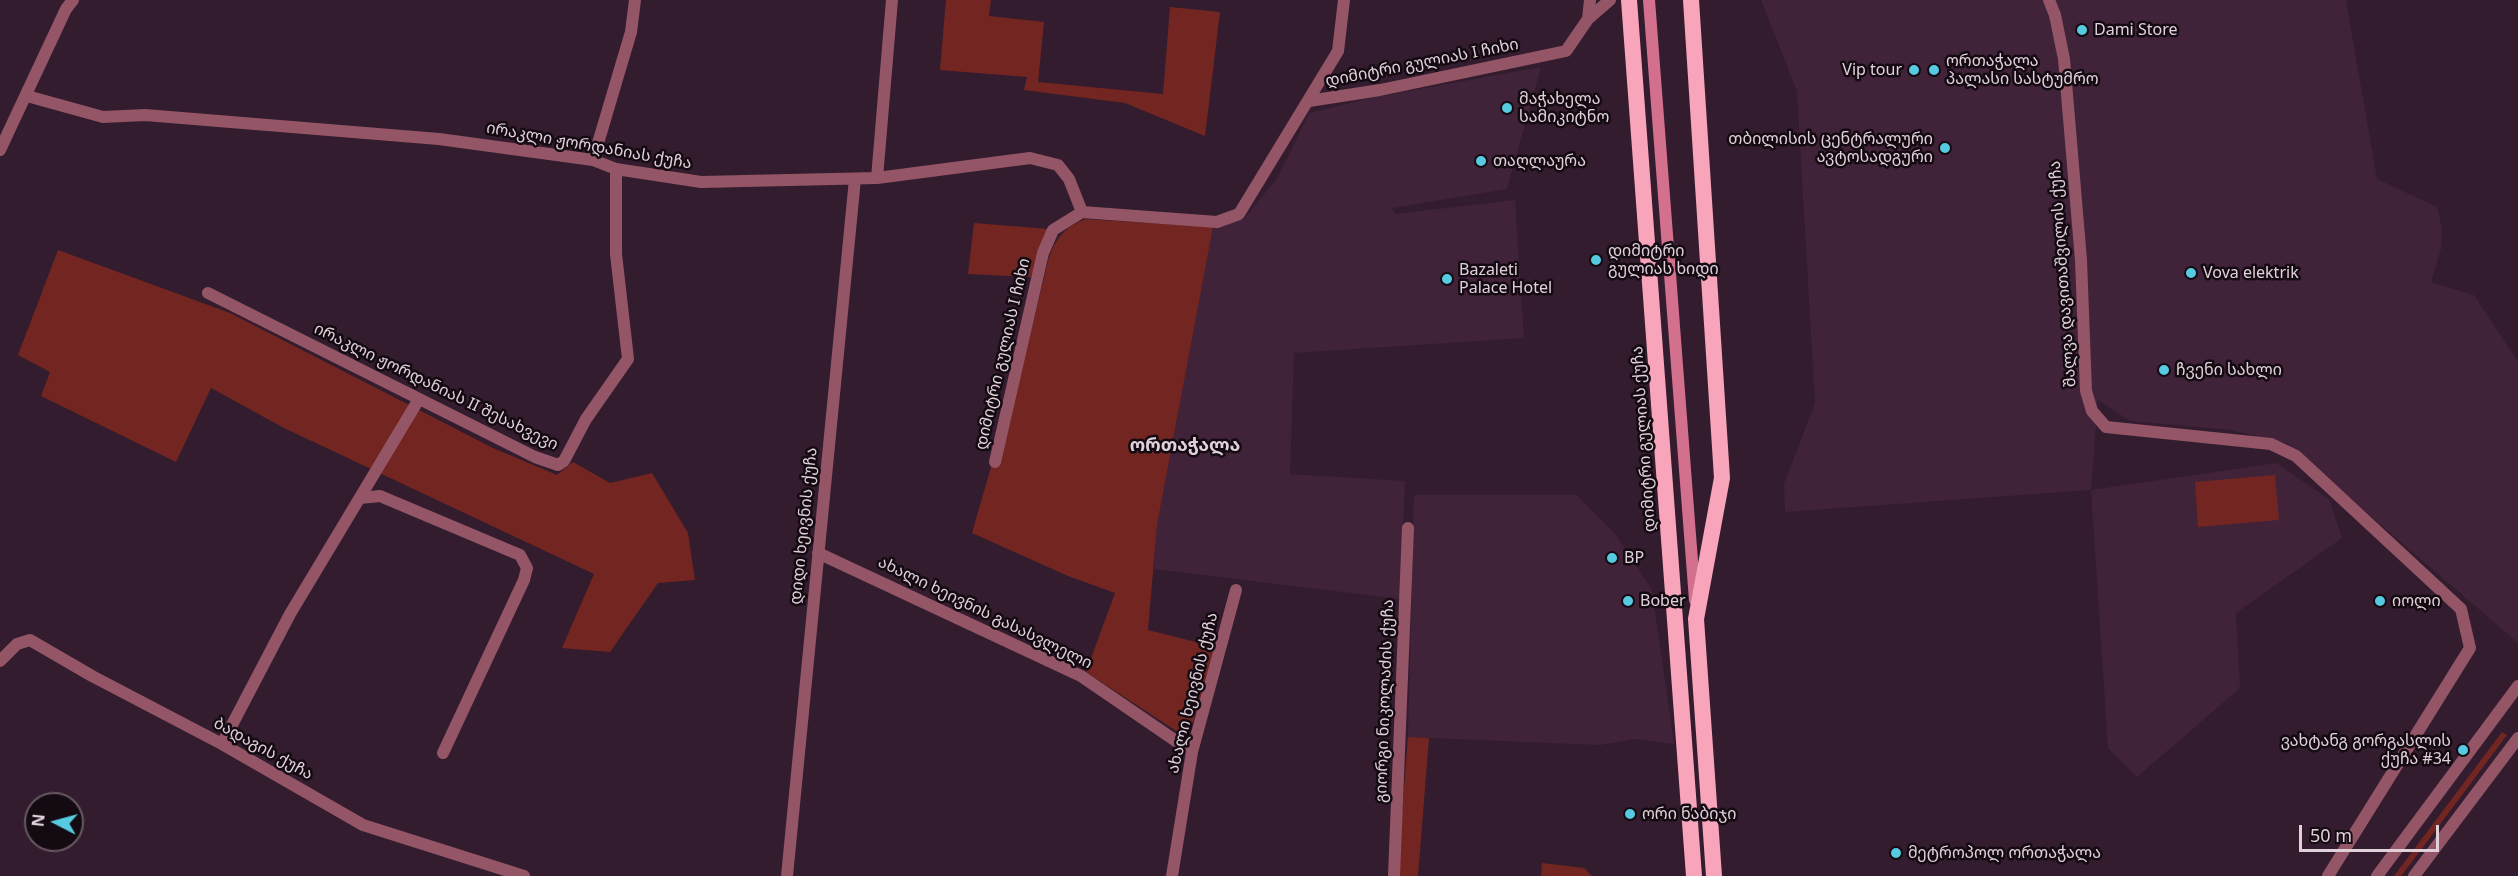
<!DOCTYPE html>
<meta charset="utf-8">
<style>
body{margin:0}
#map{position:relative;width:2518px;height:876px;overflow:hidden;background:#331c2d;font-family:"Noto Sans",sans-serif}
canvas{display:block}
.north{position:absolute;left:24px;top:792px;width:60px;height:60px;box-sizing:border-box;background:#140a12;border:2px solid #665962;border-radius:50%;rotate:276deg;font-size:16px;font-weight:700;line-height:24px;text-align:center;color:#e0d0da}
.north::after{content:'';display:block;margin:auto;width:21px;height:27px;background:#55cae0;clip-path:polygon(50% 0,100% 100%,50% 72%,0 100%)}
.scale{position:absolute;left:2299px;top:825px;width:140px;height:27px;box-sizing:border-box;border:3px solid #e0d0da;border-top:0;padding-left:8px;font-size:18px;line-height:21px;white-space:nowrap;color:#e0d0da;-webkit-text-stroke:4px #140a12;paint-order:stroke}
</style>
<div id="map">
<canvas width="2518" height="876"></canvas>
<div class="north">N</div>
<div class="scale">50 m</div>
</div>
<script>
const ctx = document.querySelector('canvas').getContext('2d');
ctx.lineJoin = 'round';
function paint(path, color) { ctx.fillStyle = color; ctx.fill(path, 'evenodd'); }
function stroke(path, color, width, dash) { ctx.strokeStyle = color; ctx.lineWidth = width; ctx.lineCap = dash ? 'butt' : 'round'; ctx.setLineDash(dash || []); ctx.stroke(path); }
function label(font, color, halo, rows, align = 'center') {
  ctx.font = font + ' "Noto Sans","Noto Sans Georgian",sans-serif'; ctx.lineWidth = 5; ctx.setLineDash([]); ctx.textBaseline = 'middle'; ctx.strokeStyle = halo; ctx.fillStyle = color; for (const [text, x, y, turn = 0] of rows) {
    ctx.save(); ctx.translate(x, y); ctx.rotate((+turn || 0) * Math.PI / 180); ctx.textAlign = isNaN(turn) ? turn : align; if (halo) ctx.strokeText(text, 0, 0); ctx.fillText(text, 0, 0); ctx.restore();
  }
}
paint(new Path2D(`
 M 1761,0 L 2346,0 L 2377,179 L 2437,207 L 2442,228 L 2441,249 L 2431,282 L 2474,295 L 2518,362 L 2518,643 L 2286,443 L 2231,430 L 2130,421 L 2098,400 L 2091,490 L 2276,463 L 2329,499 L 2342,538 L 2236,613 L 2240,688 L 2137,777 L 2108,748 L 2091,490 L 1785,512 L 1784,484 L 1815,403 L 1797,91 Z
 M 1541,67 L 1507,189 L 1392,208 L 1395,214 L 1515,200 L 1524,338 L 1294,353 L 1290,474 L 1405,481 L 1400,599 L 1154,569 L 1157,525 L 1213,227 L 1244,219 L 1278,177 L 1309,113 L 1376,97 Z
 M 1414,495 L 1577,495 L 1616,535 L 1652,590 L 1674,744 L 1635,739 L 1600,745 L 1408,737 Z`), '#402338');
paint(new Path2D(`
 M 946,0 L 991,0 L 989,16 L 1044,22 L 1038,82 L 1163,94 L 1170,7 L 1220,12 L 1205,136 L 1125,103 L 1024,90 L 1027,77 L 940,70 Z
 M 1085,219 L 1213,227 L 1157,525 L 1148,630 L 1215,647 L 1207,684 L 1187,738 L 1086,672 L 1115,593 L 1068,576 L 972,533 L 991,467 L 998,467 L 1049,257 C 1057,237 1064,228 1085,219 Z
 M 974,223 L 1048,229 L 1031,277 L 968,274 Z
 M 58,250 L 230,313 L 493,448 L 557,475 L 573,462 L 610,483 L 652,473 L 688,533 L 695,580 L 658,583 L 610,652 L 562,648 L 594,574 L 284,428 L 211,388 L 176,462 L 41,396 L 50,372 L 18,355 Z
 M 2275,475 L 2279,520 L 2198,527 L 2195,482 Z
 M 2502,732 L 2507,735 L 2408,867 L 2401,876 L 2394,876 Z
 M 1408,737 L 1429,738 L 1418,876 L 1397,876 Z
 M 1542,863 L 1584,868 L 1592,876 L 1541,876 Z`), '#732621');
stroke(new Path2D(`
 M 2049,0 L 2055,15 L 2064,59 L 2081,260 L 2086,391 L 2092,411 L 2106,427 L 2271,444 L 2296,456 L 2461,609 L 2470,648 L 2328,876
 M 1588,19 L 1590,0
 M 27,96 L 103,117 L 145,115 L 439,139 L 593,160 L 616,169 L 701,182 L 877,178 L 1030,158 L 1058,165 L 1069,179 L 1082,212
 M 1309,101 L 1380,90 L 1566,51 L 1588,19 L 1610,0
 M 0,150 L 66,9 L 73,0
 M 593,160 L 631,32 L 635,0
 M 877,178 L 892,0
 M 208,293 L 535,457 L 558,465 L 564,461 L 586,419 L 628,359 L 616,254 L 616,169
 M 995,462 L 1043,253 L 1053,230 L 1082,212 L 1217,222 L 1239,214 L 1338,51 L 1344,0
 M 360,498 L 380,496 L 520,555 L 527,568 L 524,580 L 443,753
 M 818,553 L 1081,676 L 1192,752
 M 0,661 L 17,644 L 30,640 L 92,676 L 222,744 L 363,825 L 524,876
 M 222,744 L 290,614 L 419,399
 M 787,876 L 855,179
 M 1172,876 L 1192,752 L 1236,590
 M 1394,876 L 1408,528`), '#945667', 12);
stroke(new Path2D(`
 M 2377,876 L 2518,686
 M 2414,876 L 2518,738`), '#945667', 12);
stroke(new Path2D(`
 M 1649,0 L 1695,600`), '#d3708d', 12);
stroke(new Path2D(`
 M 1629,0 L 1694,876
 M 1691,0 L 1722,478 L 1696,619 L 1714,876`), '#f8a5bc', 16);
for (const [x, y, r, color] of [
 [2082,30,6,"#55cae0"],
 [1914,70,6,"#55cae0"],
 [1934,70,6,"#55cae0"],
 [1507,108,6,"#55cae0"],
 [1945,148,6,"#55cae0"],
 [1481,161,6,"#55cae0"],
 [1596,260,6,"#55cae0"],
 [2191,273,6,"#55cae0"],
 [1447,279,6,"#55cae0"],
 [2164,370,6,"#55cae0"],
 [1612,558,6,"#55cae0"],
 [1628,601,6,"#55cae0"],
 [2380,601,6,"#55cae0"],
 [2463,750,6,"#55cae0"],
 [1630,814,6,"#55cae0"],
 [1896,853,6,"#55cae0"]
]) { const dot = new Path2D(); dot.arc(x, y, r, 0, 2 * Math.PI); ctx.fillStyle = color; ctx.fill(dot); stroke(dot, '#140a12', 2); }
label('16px', '#e0d0da', '#140a12', [
 ["Dami Store",2094,30],
 ["ორთაჭალა",1946,61],
 ["პალასი სასტუმრო",1946,79],
 ["Vip tour",1902,70,"right"],
 ["მაჭახელა",1519,99],
 ["სამიკიტნო",1519,117],
 ["თბილისის ცენტრალური",1933,139,"right"],
 ["ავტოსადგური",1933,157,"right"],
 ["თაღლაურა",1493,161],
 ["დიმიტრი",1608,251],
 ["გულიას ხიდი",1608,269],
 ["Bazaleti",1459,270],
 ["Palace Hotel",1459,288],
 ["Vova elektrik",2203,273],
 ["ჩვენი სახლი",2176,370],
 ["BP",1624,558],
 ["Bober",1640,601],
 ["იოლი",2392,601],
 ["ვახტანგ გორგასლის",2451,741,"right"],
 ["ქუჩა #34",2451,759,"right"],
 ["ორი ნაბიჯი",1642,814],
 ["მეტროპოლ ორთაჭალა",1908,853]
], 'left');
label('16px', '#e0d0da', '#140a12', [
 ["დიმიტრი გულიას I ჩიხი",1422,63,-11],
 ["ირაკლი ჟორდანიას ქუჩა",589,146,10],
 ["შალვა დავითაშვილის ქუჩა",2063,274,-94],
 ["დიმიტრი გულიას I ჩიხი",1003,354,-77],
 ["ირაკლი ჟორდანიას II შესახვევი",436,387,26],
 ["დიმიტრი გულიას ქუჩა",1644,439,-94],
 ["დიდი ხეივნის ქუჩა",804,526,-84],
 ["ახალი ხეივნის გასასვლელი",985,613,26],
 ["ახალი ხეივნის ქუჩა",1193,693,-76],
 ["გიორგი ნიკოლაძის ქუჩა",1385,701,-88],
 ["ბადაგის ქუჩა",263,749,29]
]);
label('bold 18px', '#e0d0da', '#140a12', [
 ["ორთაჭალა",1185,446]
]);
</script>
